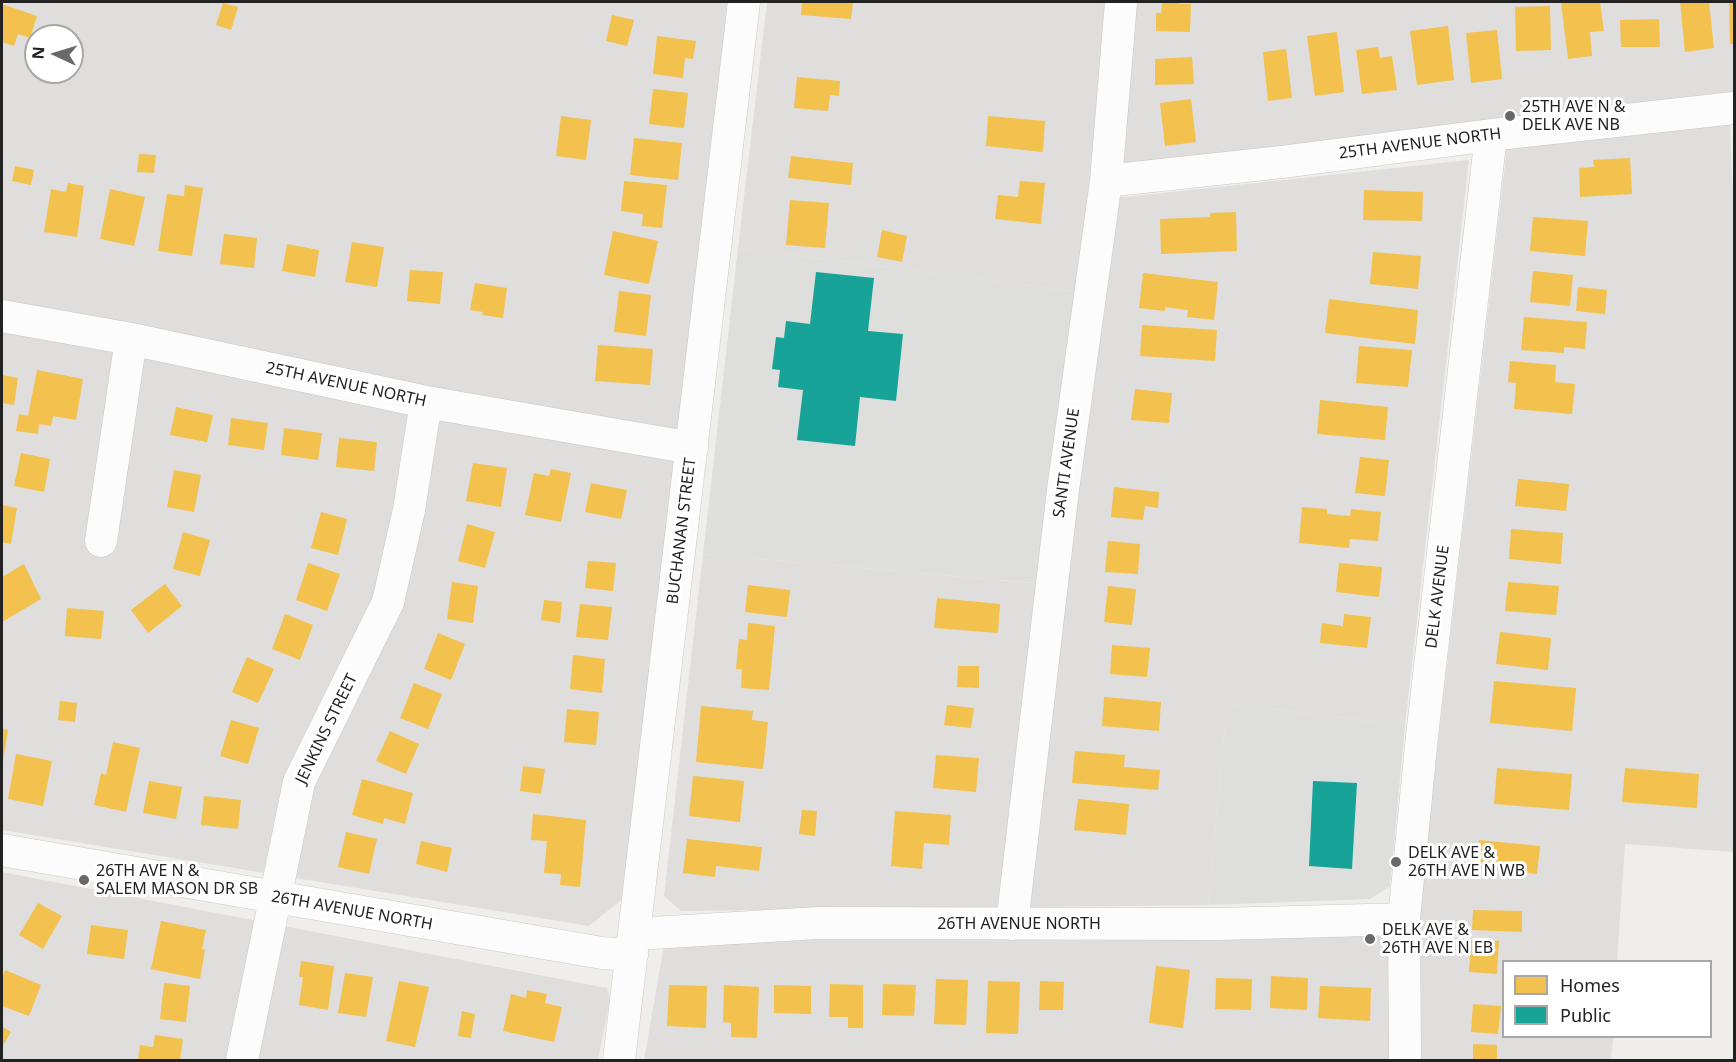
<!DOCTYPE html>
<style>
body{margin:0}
#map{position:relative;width:1736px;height:1062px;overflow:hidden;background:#f0eeeb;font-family:"Noto Sans",sans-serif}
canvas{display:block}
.frame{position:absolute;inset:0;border:3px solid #222;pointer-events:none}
.legend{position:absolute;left:1502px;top:960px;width:210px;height:78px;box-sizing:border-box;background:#fff;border:2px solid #a7a7a7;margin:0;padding:8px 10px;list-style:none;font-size:18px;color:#222}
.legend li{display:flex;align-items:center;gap:12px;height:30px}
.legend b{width:30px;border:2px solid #a7a7a7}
.north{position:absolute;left:24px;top:24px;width:60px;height:60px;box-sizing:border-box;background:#fff;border:2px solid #a7a7a7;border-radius:50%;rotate:274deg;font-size:16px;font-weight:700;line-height:24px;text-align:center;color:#222}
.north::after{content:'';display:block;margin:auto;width:21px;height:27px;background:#6a6968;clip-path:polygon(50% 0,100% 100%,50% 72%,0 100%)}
</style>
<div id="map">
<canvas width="1736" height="1062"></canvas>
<div class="frame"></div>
<ul class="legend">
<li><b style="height:16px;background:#f2c14e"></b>Homes</li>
<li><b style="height:16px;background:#17a398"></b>Public</li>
</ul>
<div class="north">N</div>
</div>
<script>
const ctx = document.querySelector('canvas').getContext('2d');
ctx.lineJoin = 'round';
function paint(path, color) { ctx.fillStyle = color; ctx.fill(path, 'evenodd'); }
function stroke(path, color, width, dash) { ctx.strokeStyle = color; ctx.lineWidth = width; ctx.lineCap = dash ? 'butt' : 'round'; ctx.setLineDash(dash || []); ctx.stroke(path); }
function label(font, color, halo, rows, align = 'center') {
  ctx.font = font + ' "Noto Sans",sans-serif'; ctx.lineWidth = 6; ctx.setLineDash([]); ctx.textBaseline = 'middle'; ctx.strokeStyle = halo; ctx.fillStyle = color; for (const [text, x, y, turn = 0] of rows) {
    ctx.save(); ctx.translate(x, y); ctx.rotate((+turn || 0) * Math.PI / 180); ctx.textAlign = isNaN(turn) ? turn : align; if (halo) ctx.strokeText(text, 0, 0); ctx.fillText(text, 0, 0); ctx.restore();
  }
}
paint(new Path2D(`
 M 2,2 L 732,2 L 626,896 L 589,926 L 2,830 ZM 36,36 L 72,36 L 72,72 L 36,72 Z
 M 767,2 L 1105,2 L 1080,292 L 738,248 Z
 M 1137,2 L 1734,2 L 1734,91 L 1120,169 Z
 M 1730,124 L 1734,225 L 1734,852 L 1625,844 L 1617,961 L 1504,962 L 1504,1036 L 1613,1037 L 1611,1060 L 644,1060 L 665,939 L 1418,915 L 1507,147 Z
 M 1469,160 L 1405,725 L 1227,704 L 1208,905 L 681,911 L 664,896 L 703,554 L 1065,586 L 1116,198 Z
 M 2,872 L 607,988 L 610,1000 L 598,1060 L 2,1060 Z`), '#dfdedc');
paint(new Path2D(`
 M 738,248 L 1080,292 L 1044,584 L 703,554 Z
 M 1227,704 L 1405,725 L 1390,886 L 1370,899 L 1208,905 Z`), '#dededc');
paint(new Path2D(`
 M 802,2 L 853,2 L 851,19 L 801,15 Z
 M 1162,2 L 1179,2 L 1179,4 L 1191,4 L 1190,32 L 1156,31 L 1156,13 L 1161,13 Z
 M 1561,2 L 1600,2 L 1604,31 L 1590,32 L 1592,56 L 1568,59 Z
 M 1680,2 L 1709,2 L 1714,48 L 1685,52 Z
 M 1729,2 L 1734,2 L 1734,44 L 1730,44 Z
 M 223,3 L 238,7 L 231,30 L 216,25 Z
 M 2,4 L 37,16 L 30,38 L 18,34 L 14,46 L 2,42 Z
 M 1550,6 L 1551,50 L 1516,51 L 1515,7 Z
 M 612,15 L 634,20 L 627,46 L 606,41 Z
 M 1659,19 L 1660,47 L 1621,47 L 1620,20 Z
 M 1448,26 L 1454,80 L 1417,85 L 1410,31 Z
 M 1497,30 L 1502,79 L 1471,83 L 1466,33 Z
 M 1337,32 L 1344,92 L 1315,96 L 1307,36 Z
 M 657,36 L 696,41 L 693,59 L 685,58 L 683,78 L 653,74 Z
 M 1378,47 L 1380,58 L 1392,56 L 1397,90 L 1362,94 L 1356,50 Z
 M 1286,49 L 1292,98 L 1268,101 L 1263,52 Z
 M 1192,57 L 1194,84 L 1155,85 L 1155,59 Z
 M 797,77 L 840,81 L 839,96 L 830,95 L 828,111 L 794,108 Z
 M 653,89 L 688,93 L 684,128 L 649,124 Z
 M 1191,99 L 1196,142 L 1165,146 L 1160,103 Z
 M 561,116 L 591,120 L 586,160 L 556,156 Z
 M 988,116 L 1045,121 L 1043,152 L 986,146 Z
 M 634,138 L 682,143 L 678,180 L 630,175 Z
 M 139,154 L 156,155 L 154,173 L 137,172 Z
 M 791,156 L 853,163 L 851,185 L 788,178 Z
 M 1630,158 L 1632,194 L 1580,197 L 1579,168 L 1594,167 L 1593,160 Z
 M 15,166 L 34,170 L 31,185 L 12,181 Z
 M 624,181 L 667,185 L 662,228 L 642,226 L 643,214 L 621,211 Z
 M 1020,181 L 1045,183 L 1041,224 L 995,219 L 998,195 L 1018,197 Z
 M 68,183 L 84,186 L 77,237 L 44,232 L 51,189 L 66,192 Z
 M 185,185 L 203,188 L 192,256 L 158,251 L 167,194 L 184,196 Z
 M 110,189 L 145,197 L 134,246 L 100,239 Z
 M 1364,190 L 1423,192 L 1422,221 L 1363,220 Z
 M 790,200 L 829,203 L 825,248 L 786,245 Z
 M 1236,212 L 1237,251 L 1161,254 L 1160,219 L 1210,217 L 1210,213 Z
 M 1533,217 L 1588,221 L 1585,256 L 1530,251 Z
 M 882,230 L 907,236 L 902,262 L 877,257 Z
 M 613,231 L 658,241 L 649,284 L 604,275 Z
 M 224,234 L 257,238 L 254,268 L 220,264 Z
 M 352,242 L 384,247 L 377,287 L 345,282 Z
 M 287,244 L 319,250 L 315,277 L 282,271 Z
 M 1373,252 L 1421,256 L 1418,289 L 1370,284 Z
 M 410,270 L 443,272 L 440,304 L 407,301 Z
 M 1533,271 L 1573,275 L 1570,306 L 1530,302 Z
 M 1143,273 L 1218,282 L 1214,320 L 1187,317 L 1188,310 L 1165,307 L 1165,311 L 1139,308 Z
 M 475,283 L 507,288 L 503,318 L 482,315 L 483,312 L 470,310 Z
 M 1578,287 L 1607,290 L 1605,314 L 1576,311 Z
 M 619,291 L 651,295 L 646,336 L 614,332 Z
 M 1329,299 L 1418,310 L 1415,344 L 1325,333 Z
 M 1524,317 L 1587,322 L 1585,349 L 1564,347 L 1564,353 L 1521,350 Z
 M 1142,325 L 1217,330 L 1215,361 L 1140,356 Z
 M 598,345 L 653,349 L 650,385 L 595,381 Z
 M 1359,346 L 1412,350 L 1408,387 L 1356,383 Z
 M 1510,361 L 1556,365 L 1555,382 L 1575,384 L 1572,414 L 1514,409 L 1516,383 L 1508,382 Z
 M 37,370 L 83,379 L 76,420 L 53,416 L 51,426 L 39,424 L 38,434 L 16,431 L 19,414 L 28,416 Z
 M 2,375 L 18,378 L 14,405 L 2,403 Z
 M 1135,389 L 1172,393 L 1169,423 L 1131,420 Z
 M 1320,400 L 1388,407 L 1385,440 L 1317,434 Z
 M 176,407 L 213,415 L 207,442 L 170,435 Z
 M 231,418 L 268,423 L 264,450 L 228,445 Z
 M 284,428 L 322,433 L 318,460 L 281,455 Z
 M 339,438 L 377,442 L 374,471 L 336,467 Z
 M 21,453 L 50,459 L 44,492 L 14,486 Z
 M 1360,457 L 1389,460 L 1385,496 L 1355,493 Z
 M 473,463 L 507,468 L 501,507 L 466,501 Z
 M 551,469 L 571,473 L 561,522 L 525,515 L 534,473 L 549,476 Z
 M 174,470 L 201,475 L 194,512 L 167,507 Z
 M 1518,479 L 1569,484 L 1566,511 L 1515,506 Z
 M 591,483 L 627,490 L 621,519 L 585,512 Z
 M 1114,487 L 1159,492 L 1158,508 L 1145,506 L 1143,520 L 1111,517 Z
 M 2,505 L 17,508 L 11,544 L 2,542 Z
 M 1302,507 L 1327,509 L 1327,514 L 1350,516 L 1351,509 L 1381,512 L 1378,541 L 1350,539 L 1349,548 L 1299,543 Z
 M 321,512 L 347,519 L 338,555 L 311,548 Z
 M 467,524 L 495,532 L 485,568 L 458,561 Z
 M 1511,529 L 1563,533 L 1561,564 L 1509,559 Z
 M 183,532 L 210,540 L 200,576 L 173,569 Z
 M 1108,541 L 1140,544 L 1138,574 L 1105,572 Z
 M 588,561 L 616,563 L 613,591 L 585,588 Z
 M 308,563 L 340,574 L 327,611 L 296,600 Z
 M 1339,563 L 1382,567 L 1379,597 L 1336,592 Z
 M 24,564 L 41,599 L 2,622 L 2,577 Z
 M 452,582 L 478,586 L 473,623 L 447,619 Z
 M 1508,582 L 1559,586 L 1556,615 L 1505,611 Z
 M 165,584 L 182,606 L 148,633 L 131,610 Z
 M 748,585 L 790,590 L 787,617 L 745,612 Z
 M 1108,586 L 1136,589 L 1132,625 L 1104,622 Z
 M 937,598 L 1000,604 L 998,633 L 934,628 Z
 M 544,600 L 562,602 L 560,623 L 541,620 Z
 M 580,604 L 612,607 L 608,640 L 576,637 Z
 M 67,608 L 104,611 L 101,639 L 65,636 Z
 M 285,614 L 313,625 L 300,660 L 272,649 Z
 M 1344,614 L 1371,617 L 1367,648 L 1320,643 L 1322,623 L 1343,626 Z
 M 748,623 L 775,626 L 769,690 L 741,688 L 742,669 L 736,669 L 739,639 L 747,640 Z
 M 1500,632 L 1551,638 L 1548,670 L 1496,664 Z
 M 438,633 L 465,644 L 451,680 L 424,669 Z
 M 1112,645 L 1150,648 L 1147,677 L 1110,674 Z
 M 573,655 L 605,659 L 602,693 L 570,689 Z
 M 247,657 L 274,669 L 258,703 L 232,692 Z
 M 958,666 L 979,666 L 979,688 L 957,687 Z
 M 1494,681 L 1576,688 L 1572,731 L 1490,723 Z
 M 414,683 L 442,694 L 428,729 L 400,718 Z
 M 1104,697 L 1161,702 L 1159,731 L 1102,726 Z
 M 60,701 L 77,703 L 75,722 L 58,720 Z
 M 947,705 L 974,708 L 971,728 L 944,725 Z
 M 701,706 L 753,711 L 752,720 L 768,722 L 763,769 L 696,762 Z
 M 567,709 L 599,712 L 596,745 L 564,742 Z
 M 231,720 L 259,728 L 248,764 L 220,756 Z
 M 2,729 L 8,730 L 3,761 L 2,761 Z
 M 390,731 L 419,744 L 406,774 L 376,761 Z
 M 113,742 L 140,748 L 126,812 L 94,805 L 101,773 L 106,775 Z
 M 1075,751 L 1125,755 L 1124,767 L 1160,770 L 1158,790 L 1072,783 Z
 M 16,754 L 52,761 L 43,806 L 8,799 Z
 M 936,755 L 979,758 L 976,792 L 933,788 Z
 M 523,766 L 545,769 L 541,794 L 520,791 Z
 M 1497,768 L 1572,774 L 1569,810 L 1494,804 Z
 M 1625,768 L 1699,774 L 1697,808 L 1622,802 Z
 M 693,776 L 744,781 L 740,822 L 689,816 Z
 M 362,779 L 413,793 L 405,824 L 384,818 L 383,824 L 352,815 Z
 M 149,781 L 182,787 L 176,819 L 143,813 Z
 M 204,796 L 241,800 L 238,829 L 201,825 Z
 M 1078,799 L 1129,804 L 1126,835 L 1074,830 Z
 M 802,810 L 817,811 L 815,836 L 799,834 Z
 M 895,811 L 951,815 L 949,845 L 924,843 L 922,869 L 891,866 Z
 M 533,814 L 586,820 L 580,887 L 560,885 L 561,874 L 544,873 L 547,841 L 531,840 Z
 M 346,832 L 377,839 L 369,874 L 338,867 Z
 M 687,839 L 762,847 L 759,871 L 716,866 L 715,877 L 683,873 Z
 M 1479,840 L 1540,846 L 1537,874 L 1477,868 Z
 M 421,841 L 452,848 L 447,872 L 416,864 Z
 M 38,903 L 62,916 L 43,949 L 19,935 Z
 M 1473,910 L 1522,911 L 1522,932 L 1472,930 Z
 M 161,921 L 206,930 L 202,949 L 205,950 L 200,979 L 151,969 Z
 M 91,925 L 128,930 L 124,959 L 87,954 Z
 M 1471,940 L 1499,941 L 1497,974 L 1469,972 Z
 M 301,961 L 334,966 L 328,1010 L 299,1005 L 303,977 L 299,977 Z
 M 1156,966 L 1190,970 L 1183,1028 L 1149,1023 Z
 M 5,970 L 41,985 L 29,1016 L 2,1006 L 2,980 Z
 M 345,973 L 373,977 L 366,1017 L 338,1013 Z
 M 1271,976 L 1308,978 L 1307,1010 L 1270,1008 Z
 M 1216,978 L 1252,979 L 1251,1010 L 1215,1009 Z
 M 936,979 L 968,980 L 966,1025 L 934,1024 Z
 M 399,981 L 429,987 L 415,1047 L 386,1041 Z
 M 988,981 L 1020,982 L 1018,1034 L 986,1033 Z
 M 1040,981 L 1064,982 L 1063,1010 L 1039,1010 Z
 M 164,983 L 190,986 L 186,1022 L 160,1019 Z
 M 830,984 L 863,985 L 863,1028 L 848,1028 L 848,1017 L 829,1017 Z
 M 883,984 L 916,985 L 914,1016 L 882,1015 Z
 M 669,985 L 707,986 L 706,1028 L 667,1026 Z
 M 724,985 L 759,987 L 757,1038 L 731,1037 L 731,1023 L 723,1022 Z
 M 774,985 L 811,986 L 811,1014 L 774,1013 Z
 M 1320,986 L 1371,988 L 1370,1021 L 1318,1018 Z
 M 527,990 L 547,994 L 545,1003 L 562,1007 L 554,1042 L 503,1031 L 511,994 L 526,998 Z
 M 1473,1004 L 1501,1006 L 1498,1034 L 1471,1032 Z
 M 462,1011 L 475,1014 L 471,1038 L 458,1036 Z
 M 2,1026 L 11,1032 L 2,1047 Z
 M 155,1035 L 183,1039 L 180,1060 L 138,1060 L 140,1045 L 153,1047 Z
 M 1473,1044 L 1497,1045 L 1497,1060 L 1473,1060 Z`), '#f2c14e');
paint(new Path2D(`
 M 816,272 L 874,278 L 868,331 L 903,334 L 896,401 L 860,397 L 855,446 L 797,440 L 803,390 L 778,387 L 780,370 L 772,369 L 776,337 L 784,338 L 786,321 L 810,324 Z
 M 1313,781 L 1357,783 L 1352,869 L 1309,866 Z`), '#17a398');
const minor = new Path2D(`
 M 1106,181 L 1282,162 L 1491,135 L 1734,108
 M 2,316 L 131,339 L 426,402 L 692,448
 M 101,541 L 131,339
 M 2,850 L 602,953 L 632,955
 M 1012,924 L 1063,490 L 1106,181 L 1121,2
 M 635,934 L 818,923 L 1219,924 L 1404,919
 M 242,1060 L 299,782 L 388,602 L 409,510 L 426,402
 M 619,1060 L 744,2
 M 1405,1060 L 1404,919 L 1422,736 L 1491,135`);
stroke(minor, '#c9c8c7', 33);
stroke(minor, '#fdfcfc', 32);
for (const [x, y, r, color] of [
 [1510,116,6,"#6a6968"],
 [1396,862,6,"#6a6968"],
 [84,880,6,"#6a6968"],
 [1370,939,6,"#6a6968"]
]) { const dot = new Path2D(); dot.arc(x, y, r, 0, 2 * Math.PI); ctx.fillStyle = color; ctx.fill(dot); stroke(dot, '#fff', 2); }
label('16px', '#222', '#fff', [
 ["25TH AVE N &",1522,107],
 ["DELK AVE NB",1522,125],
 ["DELK AVE &",1408,853],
 ["26TH AVE N WB",1408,871],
 ["26TH AVE N &",96,871],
 ["SALEM MASON DR SB",96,889],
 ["DELK AVE &",1382,930],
 ["26TH AVE N EB",1382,948]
], 'left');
label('16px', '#222', '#fff', [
 ["25TH AVENUE NORTH",1420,144,-7],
 ["25TH AVENUE NORTH",346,385,12],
 ["SANTI AVENUE",1067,463,-82],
 ["BUCHANAN STREET",682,531,-83],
 ["DELK AVENUE",1438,597,-83],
 ["JENKINS STREET",327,729,-64],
 ["26TH AVENUE NORTH",352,911,10],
 ["26TH AVENUE NORTH",1019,924]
]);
</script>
